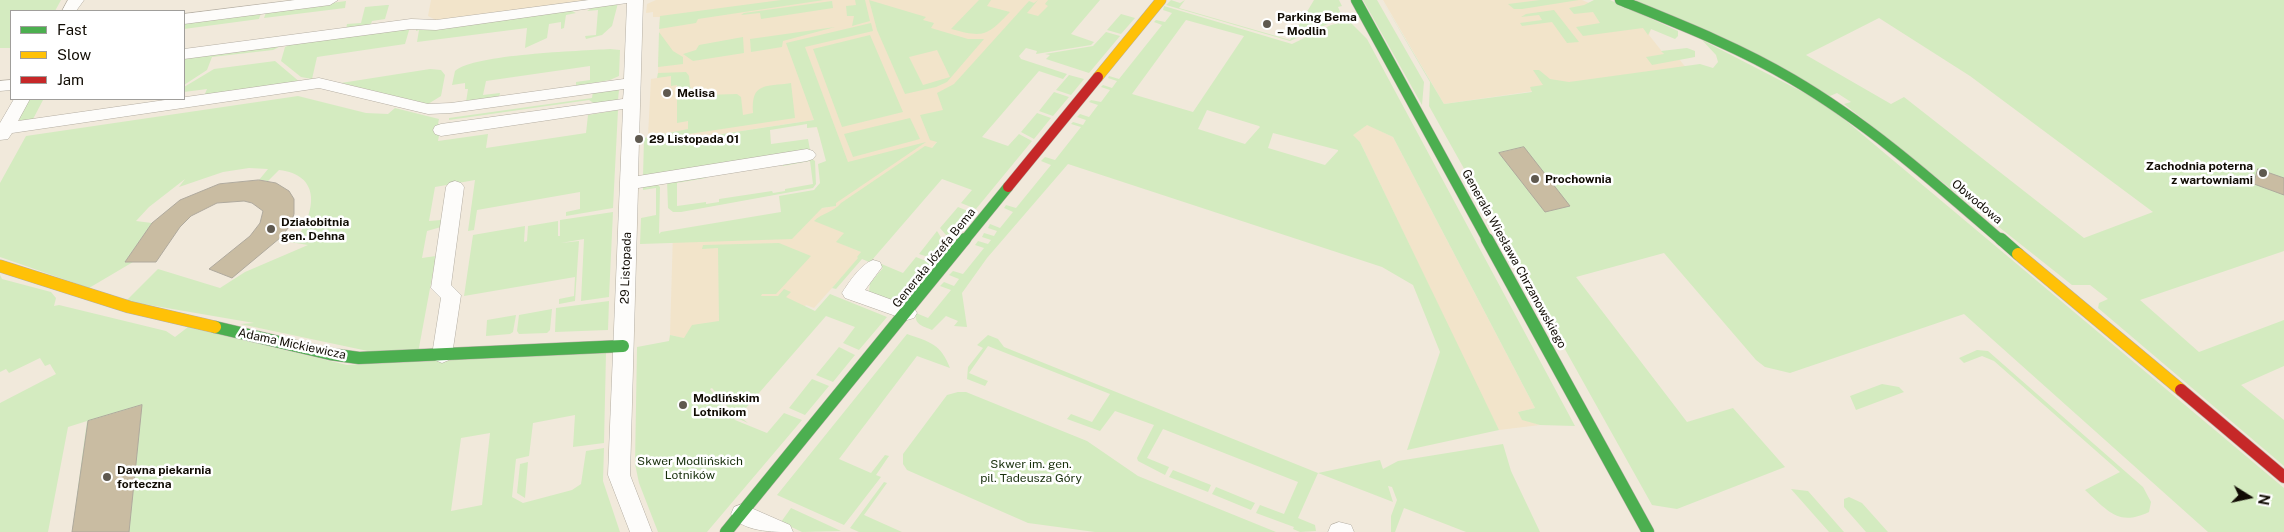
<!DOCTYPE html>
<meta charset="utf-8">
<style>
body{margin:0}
#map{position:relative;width:2284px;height:532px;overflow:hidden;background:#f1e9db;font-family:"Public Sans",sans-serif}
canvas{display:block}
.legend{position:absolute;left:10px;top:10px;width:175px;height:90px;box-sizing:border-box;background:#fff;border:1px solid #a09e9b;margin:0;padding:6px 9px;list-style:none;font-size:15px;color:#110c04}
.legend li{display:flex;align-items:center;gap:10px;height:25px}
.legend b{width:25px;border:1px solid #a09e9b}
.north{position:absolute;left:2224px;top:472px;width:50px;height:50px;-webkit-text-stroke:4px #fff;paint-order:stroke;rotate:100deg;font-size:14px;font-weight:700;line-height:20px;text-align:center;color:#110c04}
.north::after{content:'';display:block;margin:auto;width:18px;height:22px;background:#110c04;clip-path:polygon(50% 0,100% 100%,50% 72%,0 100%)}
</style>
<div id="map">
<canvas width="2284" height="532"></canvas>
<ul class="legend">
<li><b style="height:6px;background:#4caf50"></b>Fast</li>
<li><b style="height:6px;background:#ffc107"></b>Slow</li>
<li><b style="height:6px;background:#c62828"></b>Jam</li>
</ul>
<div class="north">N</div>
</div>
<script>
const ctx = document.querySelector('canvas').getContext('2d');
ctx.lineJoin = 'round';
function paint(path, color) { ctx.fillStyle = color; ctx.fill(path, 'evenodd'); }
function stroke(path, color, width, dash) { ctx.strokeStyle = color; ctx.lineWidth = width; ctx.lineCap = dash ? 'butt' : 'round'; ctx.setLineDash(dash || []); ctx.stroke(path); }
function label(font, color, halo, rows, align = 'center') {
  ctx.font = font + ' "Public Sans",sans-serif'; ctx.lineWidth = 5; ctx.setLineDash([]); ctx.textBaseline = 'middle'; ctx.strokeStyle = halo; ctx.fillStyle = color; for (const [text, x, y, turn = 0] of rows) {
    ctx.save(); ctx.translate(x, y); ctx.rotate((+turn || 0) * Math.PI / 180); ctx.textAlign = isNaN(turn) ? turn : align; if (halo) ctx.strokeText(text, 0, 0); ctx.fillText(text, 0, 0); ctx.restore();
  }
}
paint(new Path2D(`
 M 431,0 L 587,0 L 438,21 L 428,16 Z
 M 656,0 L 1065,0 L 844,245 L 861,252 L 859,258 L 814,308 L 806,305 L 761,356 L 670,335 L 673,232 L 835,206 L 836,181 L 814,120 L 688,139 L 688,130 L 648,135 L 651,79 L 657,78 L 658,73 L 660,17 L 653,17 L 653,12 L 646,13 L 647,4 Z
 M 1383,0 L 1582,0 L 1651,29 L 1649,35 L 1664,54 L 1679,59 L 1687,69 L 1444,104 Z
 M 1367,124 L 1393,137 L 1535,408 L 1518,412 L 1522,419 L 1540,425 L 1499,430 L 1481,396 L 1443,397 L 1459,349 L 1360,142 L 1352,135 Z`), '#f2e4ca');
paint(new Path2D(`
 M 0,0 L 61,0 L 55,11 L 11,11 L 11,48 L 0,48 Z
 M 781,0 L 824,0 L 698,19 L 696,23 L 659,29 L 660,16 Z
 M 855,0 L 865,0 L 870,21 L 852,26 L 854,16 L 847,16 L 846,6 L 856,5 Z
 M 869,0 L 926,17 L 923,20 L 934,23 L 931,28 L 968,39 L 984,39 L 947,82 L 936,87 L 905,94 L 877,30 ZM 937,50 L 950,77 L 923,85 L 909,57 Z
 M 979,0 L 991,0 L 987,6 L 1010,12 C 987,36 984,38 951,29 Z
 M 1038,0 L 1027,13 L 1038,16 L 1048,6 L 1045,4 L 1048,0 L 1100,0 L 1071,34 L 1094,42 L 1091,45 L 1036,54 L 1037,51 L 1026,48 L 1019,56 L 1021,59 L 1067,74 L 1063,79 L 1039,71 L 982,137 L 1008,146 L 1019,134 L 1032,141 L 976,209 L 961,203 L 972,190 L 942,179 L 872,260 L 903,273 L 916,257 L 931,263 L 897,305 L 872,295 L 869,291 L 870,283 L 883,268 L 862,259 L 836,289 L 832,288 L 858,258 L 857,257 L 861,252 L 836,242 L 844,233 L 814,221 C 822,213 834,212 841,203 L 925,146 L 932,148 L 937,142 L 930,140 L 920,115 L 943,110 L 937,93 L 954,84 L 1029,1 L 1034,3 Z
 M 1171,0 L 1180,3 L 1185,0 L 1179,8 L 1290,40 L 1314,0 L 1339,0 L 1342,6 L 1338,7 L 1344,20 L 1330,23 L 1290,41 L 1166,5 Z
 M 1363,0 L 1377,0 L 1424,82 L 1422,105 Z
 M 1382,0 L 1444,104 L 1532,92 L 1530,87 L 1543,85 L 1533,70 L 1539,70 L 1550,79 L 1569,82 L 1700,64 L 1713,68 L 1718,62 L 1716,55 L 1702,40 L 1826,104 L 2284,488 L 2284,532 L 2208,532 L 1964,314 L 1790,373 L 1765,367 L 1756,360 L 1664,253 L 1576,277 L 1687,422 L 1733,408 L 1785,467 L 1677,509 L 1652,505 L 1429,106 L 1430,82 Z
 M 1540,0 L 1579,0 L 1522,9 L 1514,9 L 1508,4 Z
 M 1594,0 L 1610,0 L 1678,31 L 1678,36 L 1675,39 L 1651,29 L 1648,35 L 1643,28 L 1583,36 L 1576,27 L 1600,23 L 1593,12 L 1574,14 L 1569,8 L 1584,5 Z
 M 1635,0 L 2284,0 L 2284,251 L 2140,300 L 2199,352 L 2284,320 L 2284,366 L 2241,385 L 2284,420 L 2284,466 L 2098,308 L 2099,303 L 2108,299 L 2090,285 L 2072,285 L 1844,104 L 1851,102 L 1837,93 L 1830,96 ZM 1879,18 L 1970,76 L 2153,212 L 2084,238 L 1904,97 L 1891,104 L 1806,55 Z
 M 346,1 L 345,8 L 264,18 L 266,12 Z
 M 832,1 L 833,8 L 761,19 L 760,13 L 741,15 L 744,13 Z
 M 618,3 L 612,26 L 602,35 L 586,39 L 585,36 L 596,35 L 598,10 L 587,11 L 593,7 Z
 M 387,5 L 389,5 L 385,19 L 372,21 L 370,26 L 346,29 L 347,24 L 361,23 L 365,7 Z
 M 1164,6 L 1292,44 L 1331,25 L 1349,21 L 1367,39 L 1575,426 L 1540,425 L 1522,420 L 1518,412 L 1535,408 L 1393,137 L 1367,125 L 1353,135 L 1360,142 L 1499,430 L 1407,450 L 1440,352 L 1413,285 L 1382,267 L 1068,164 L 987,258 L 962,293 L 967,327 L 954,326 L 958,321 L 946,316 L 932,330 C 923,326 914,325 916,313 L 928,318 L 951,290 L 940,286 L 944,282 L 954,286 L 959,279 L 949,275 L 953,271 L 963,274 L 984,248 L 975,245 L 978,241 L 988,244 L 991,240 L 982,237 L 984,233 L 994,236 L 997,231 L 988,228 L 990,224 L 1000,228 L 1013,212 L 1004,208 L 1006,205 L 1016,208 L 1051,165 L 1041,161 L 1045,157 L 1055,160 L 1081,127 L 1071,124 L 1073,122 L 1083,125 L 1086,120 L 1077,117 L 1080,114 L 1089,117 L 1098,105 L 1089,102 L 1091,100 L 1101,102 L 1110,90 L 1101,87 L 1103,85 L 1112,88 L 1117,81 L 1108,78 L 1109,76 L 1119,79 L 1162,25 L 1154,22 L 1156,20 L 1165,22 L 1172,13 L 1163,10 ZM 1186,20 L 1244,36 L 1193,112 L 1132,94 ZM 1207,110 L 1259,126 L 1260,127 L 1245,144 L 1198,129 ZM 1273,133 L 1338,150 L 1338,151 L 1325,165 L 1268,148 Z
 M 570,10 L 576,13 L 566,15 L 564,28 L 561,29 L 561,22 L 549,24 L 547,38 L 525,48 L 527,28 L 417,42 L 419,30 L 416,31 L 416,28 Z
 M 1554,10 L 1579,42 L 1567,43 L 1552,22 L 1522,26 L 1520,23 L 1542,20 L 1539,15 L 1521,17 L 1526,14 Z
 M 261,13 L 259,19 L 184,29 L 184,23 Z
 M 1121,14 L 1135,18 L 1121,34 L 1107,30 Z
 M 871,23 L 873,31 L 805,47 L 848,162 L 926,142 L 836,203 L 836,206 L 822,208 L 792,239 L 640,244 L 641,218 L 656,215 L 656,188 L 643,190 L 643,185 L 655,182 L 660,187 L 659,234 L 661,232 L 781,212 L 779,196 L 814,190 L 820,183 L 818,164 L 826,161 L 817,127 L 807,128 L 807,124 L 770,130 L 771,144 L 808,139 L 810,150 L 643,177 L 644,138 L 688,129 L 688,121 L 677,123 L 677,85 L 671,86 L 671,76 L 657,78 L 658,73 L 686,72 L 689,76 L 690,87 L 695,91 L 705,95 L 737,94 L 741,97 L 743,115 L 753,113 C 751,82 765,87 791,83 L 795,118 L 689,134 L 689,139 L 814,120 L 786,43 Z
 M 410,27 L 405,44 L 317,57 L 312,79 L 301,77 L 281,61 L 285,47 L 295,42 Z
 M 835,27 L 783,41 L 782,47 L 751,52 L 750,39 Z
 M 659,32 L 673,51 L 683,57 L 683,64 L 658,67 Z
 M 1106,32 L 1120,36 L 1089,73 L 1046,59 L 1050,55 L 1045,54 L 1093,46 Z
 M 870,35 L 903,112 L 842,127 L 813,49 Z
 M 743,37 L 744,53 L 693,61 L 683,54 L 696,50 L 699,45 Z
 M 289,42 L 273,50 L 212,57 L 207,70 L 184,85 L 184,57 Z
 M 1687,48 L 1695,51 L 1695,57 L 1652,65 L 1646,57 L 1664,54 L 1661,51 Z
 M 610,49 L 620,50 L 619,76 L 610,80 L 576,86 L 576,82 L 590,80 L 590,66 L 486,81 L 483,95 L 500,93 L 499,97 L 466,102 L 468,89 L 465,89 L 465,83 L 452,85 L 455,71 C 474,54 580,51 610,49 Z
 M 275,61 L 301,83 L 204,96 L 207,89 L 184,92 L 184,87 L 214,69 Z
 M 430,69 L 441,70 L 445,75 L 441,96 L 428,104 L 341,83 Z
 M 1069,75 L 1084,79 L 1071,95 L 1056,90 Z
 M 619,90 L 618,100 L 595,104 L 589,100 L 449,120 L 449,118 L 592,98 L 593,91 Z
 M 1054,92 L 1069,97 L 1053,116 L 1039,111 Z
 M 298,96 L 366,113 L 388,114 L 395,108 L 439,119 L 438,124 L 441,124 L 438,141 L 488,134 L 486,148 L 586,133 L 588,115 L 618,110 L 613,208 L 566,216 L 566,212 L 580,209 L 580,192 L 477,210 L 474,230 L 468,231 L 475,180 L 435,187 L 429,221 L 441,220 L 441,227 L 427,231 L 422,258 L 436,256 L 418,353 L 382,354 L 240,324 L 254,323 L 126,301 L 158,269 L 220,288 L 245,272 L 308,245 L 278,240 L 283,234 L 299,235 C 316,208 320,175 279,170 L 268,181 L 259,180 L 268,169 L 249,168 L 223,172 L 179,187 L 185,179 L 149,207 L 136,221 L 152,223 L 125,262 L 133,262 L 89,288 L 0,257 L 0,183 L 26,136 Z
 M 29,99 L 53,99 L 43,100 L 32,121 L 20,121 L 19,118 Z
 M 1037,113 L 1051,118 L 1034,139 L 1021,132 Z
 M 910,118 L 920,139 L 853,157 L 844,134 Z
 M 811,158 L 815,161 L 816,184 L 813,188 L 681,212 L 673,212 L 668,208 L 667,180 L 706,174 L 706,178 L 677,183 L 677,206 L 706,202 L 706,204 L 719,202 L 719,199 L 772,191 L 773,193 L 785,191 L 785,189 L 813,184 L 810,161 L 783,166 L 782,161 Z
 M 958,207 L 973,213 L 953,238 L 946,235 L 940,228 Z
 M 613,212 L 609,297 L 581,301 L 584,239 L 561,243 L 579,241 L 575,301 L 559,304 L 559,299 L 574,296 L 575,277 L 464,296 L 473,235 L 525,226 L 524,242 L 527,241 L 528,226 L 558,221 L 558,236 L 560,236 L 560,220 Z
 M 937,231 L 942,239 L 949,241 L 934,259 L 919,254 Z
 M 779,243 L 811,256 L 776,294 L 762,294 L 761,296 L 778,296 L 784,289 L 791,292 L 786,297 L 815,311 L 830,294 L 887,317 L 859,350 L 843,343 L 855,327 L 826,316 L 739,416 L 748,423 L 737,418 L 712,388 L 710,389 L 735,420 L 767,433 L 784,413 L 802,420 L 707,532 L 658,532 L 639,483 L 635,464 L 637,347 L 669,341 L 670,335 L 684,338 L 692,325 L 719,321 L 718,248 L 702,249 L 703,245 Z
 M 0,275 L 2,279 L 51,292 L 56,298 L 54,306 L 59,305 L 166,331 L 175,337 L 188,327 L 347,365 L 606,353 L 604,443 L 573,447 L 575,415 L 533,423 L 529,456 L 516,459 L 512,497 L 523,503 L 572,490 L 581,484 L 586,451 L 604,448 L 603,481 L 620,532 L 72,532 L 87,421 L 68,427 L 48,532 L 0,532 L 0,403 L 56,374 L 50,364 L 45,366 L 40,358 L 9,373 L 6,369 L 0,372 ZM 490,433 L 482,505 L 451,511 L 461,438 Z
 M 609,301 L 608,330 L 555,332 L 556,308 Z
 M 552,309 L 550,330 L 547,333 L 519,334 L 517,331 L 519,315 Z
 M 516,315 L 513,332 L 510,334 L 486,336 L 487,320 Z
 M 907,334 C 930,342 941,344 950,368 L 917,356 L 839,459 L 871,473 L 885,455 L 889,456 L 876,475 L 881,477 L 844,525 L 777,495 Z
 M 988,335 L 998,339 L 1004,347 L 1318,473 L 1380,460 L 1383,469 L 1398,461 L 1503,444 L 1511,471 L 1540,532 L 1466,532 L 1404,508 L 1395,532 L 1391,532 L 1391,516 L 1397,500 L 1392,487 L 1388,486 L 1393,502 L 1318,473 L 1298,518 L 1315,525 L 1316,531 L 1300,532 L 1293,529 L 1294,527 L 1256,513 L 1260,505 L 1284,514 L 1298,482 L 1163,429 L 1147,458 L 1169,467 L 1165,475 L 1138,461 L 1137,458 L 1154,425 L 1115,411 L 1100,431 L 1067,419 L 1071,414 L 1092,422 L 1110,394 L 988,346 L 969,373 L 988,381 L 985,386 L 967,379 L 968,367 L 983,348 L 977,345 Z
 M 839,347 L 855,355 L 833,382 L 816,375 Z
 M 1977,350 L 1988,351 L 2143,487 L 2151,502 L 2149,512 C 2118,527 2107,510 2085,490 L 2120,472 L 1994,361 L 1982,356 L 1964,363 L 1959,358 Z
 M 812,379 L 829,386 L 805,415 L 789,408 Z
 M 1882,384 L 1899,387 L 1904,392 L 1856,410 L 1850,396 Z
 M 958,392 L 966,392 L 1087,441 L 1138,476 L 1276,532 L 1095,532 L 1028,523 L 907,470 L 903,464 L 903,454 L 947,395 Z
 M 528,462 L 525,498 L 517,493 L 520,464 Z
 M 1173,470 L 1211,485 L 1208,492 L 1169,477 Z
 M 884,482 L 887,483 L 864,515 L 902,532 L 859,532 L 850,528 Z
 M 1216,487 L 1255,503 L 1251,510 L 1212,494 Z
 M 1791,489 L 1808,491 L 1844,532 L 1829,532 Z
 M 1849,497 L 1862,503 L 1888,532 L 1866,532 L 1844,507 L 1844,499 Z
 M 791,508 L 841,531 L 802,532 L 781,522 Z`), '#d4ebc0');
const building = new Path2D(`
 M 1524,147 L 1570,206 L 1545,212 L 1499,153 Z
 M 2258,169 L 2284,178 L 2284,195 L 2254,184 Z
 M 259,180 L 276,183 L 289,191 L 294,199 L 294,214 L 289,227 L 280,238 L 232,278 L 209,269 L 250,236 L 260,223 L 263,211 L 252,203 L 244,201 L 217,203 L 191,216 L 180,227 L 156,262 L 125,262 L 152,223 L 180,200 L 219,184 Z
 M 142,405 L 129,532 L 72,532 L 88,421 Z`);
paint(building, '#c9bca2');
stroke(building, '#afa99d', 1);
const street = new Path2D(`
 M 68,0 L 84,0 L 76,11 L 62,11 Z
 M 295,0 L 338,0 L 330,5 L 184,24 L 184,14 Z
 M 589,0 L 643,0 L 638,176 L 807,149 L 813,151 L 816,155 L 813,159 L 807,161 L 638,188 L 630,475 L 652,532 L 630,532 L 608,475 L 623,109 L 441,136 L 435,134 L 433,130 L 435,126 L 441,124 L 623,99 L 624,89 L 451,113 L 428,114 L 319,88 L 12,133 L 8,139 L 0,140 L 0,123 L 14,99 L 30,99 L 18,121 L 319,78 L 428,104 L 451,103 L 624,79 L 627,3 L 436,30 L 411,29 L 184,59 L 184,49 L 411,19 L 436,20 Z
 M 11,80 L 11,90 L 0,91 L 0,81 Z
 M 455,181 L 461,183 L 464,187 L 451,285 L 461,295 L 452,355 L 449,360 L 442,363 L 435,360 L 432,355 L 441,298 L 431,288 L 446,187 L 449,183 Z
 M 873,260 L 880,262 L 882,267 L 865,290 L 914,308 L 917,313 L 914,318 L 907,320 L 845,298 L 842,293 C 849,282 861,264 873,260 Z
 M 742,504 L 790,525 L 793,532 C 773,532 741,532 731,514 L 734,507 Z
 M 1339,522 L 1351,525 L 1354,532 L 1328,532 L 1331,525 Z`);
const fastFar1 = new Path2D(`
 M 1356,0 L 1488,241
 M 1620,0 C 1679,24 1738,47 1792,79 C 1869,124 1935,183 2002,241
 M 964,241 L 1008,187`);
const fast = new Path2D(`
 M 1487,239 L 1648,532
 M 2001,239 L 2018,254
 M 215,327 L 330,354 L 359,358 L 623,346
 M 726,532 L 965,239`);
const slowFar1 = new Path2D(`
 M 1098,77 L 1161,0`);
const slow = new Path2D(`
 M 2018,254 L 2181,390
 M 0,266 L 129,307 L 215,327`);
const jamFar1 = new Path2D(`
 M 1008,187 L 1098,77`);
const jam = new Path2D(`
 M 2181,390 L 2284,477`);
stroke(street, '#b4aea3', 1);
stroke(fastFar1, '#b4aea3', 11);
stroke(fast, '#b4aea3', 13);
stroke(slowFar1, '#b4aea3', 11);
stroke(slow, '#b4aea3', 13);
stroke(jamFar1, '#b4aea3', 11);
stroke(jam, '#b4aea3', 13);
paint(street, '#fdfcfa');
stroke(fastFar1, '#4caf50', 10);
stroke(fast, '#4caf50', 12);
stroke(slowFar1, '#ffc107', 10);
stroke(slow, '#ffc107', 12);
stroke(jamFar1, '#c62828', 10);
stroke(jam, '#c62828', 12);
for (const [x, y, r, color] of [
 [1267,24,5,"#5f594f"],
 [667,93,5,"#5f594f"],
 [639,139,5,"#5f594f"],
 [2263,173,5,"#5f594f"],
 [1535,179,5,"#5f594f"],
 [271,229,5,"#5f594f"],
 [683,405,5,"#5f594f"],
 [107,477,5,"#5f594f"]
]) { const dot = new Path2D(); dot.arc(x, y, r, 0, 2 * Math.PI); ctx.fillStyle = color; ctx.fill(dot); stroke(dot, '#fff', 2); }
label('bold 12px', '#110c04', '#fff', [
 ["Parking Bema",1277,17],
 ["– Modlin",1277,31],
 ["Melisa",677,93],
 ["29 Listopada 01",649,139],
 ["Zachodnia poterna",2253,166,"right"],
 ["z wartowniami",2253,180,"right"],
 ["Prochownia",1545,179],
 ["Działobitnia",281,222],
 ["gen. Dehna",281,236],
 ["Modlińskim",693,398],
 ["Lotnikom",693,412],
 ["Dawna piekarnia",117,470],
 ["forteczna",117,484]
], 'left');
label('12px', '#110c04', '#fff', [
 ["Obwodowa",1977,202,40],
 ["Generała Józefa Bema",934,258,-51],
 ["Generała Wiesława Chrzanowskiego",1514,259,61],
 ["29 Listopada",626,268,-88],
 ["Adama Mickiewicza",292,344,12]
]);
label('12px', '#19300d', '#fff', [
 ["Skwer Modlińskich",690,461],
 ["Lotników",690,475],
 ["Skwer im. gen.",1031,464],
 ["pil. Tadeusza Góry",1031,478]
]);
</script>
